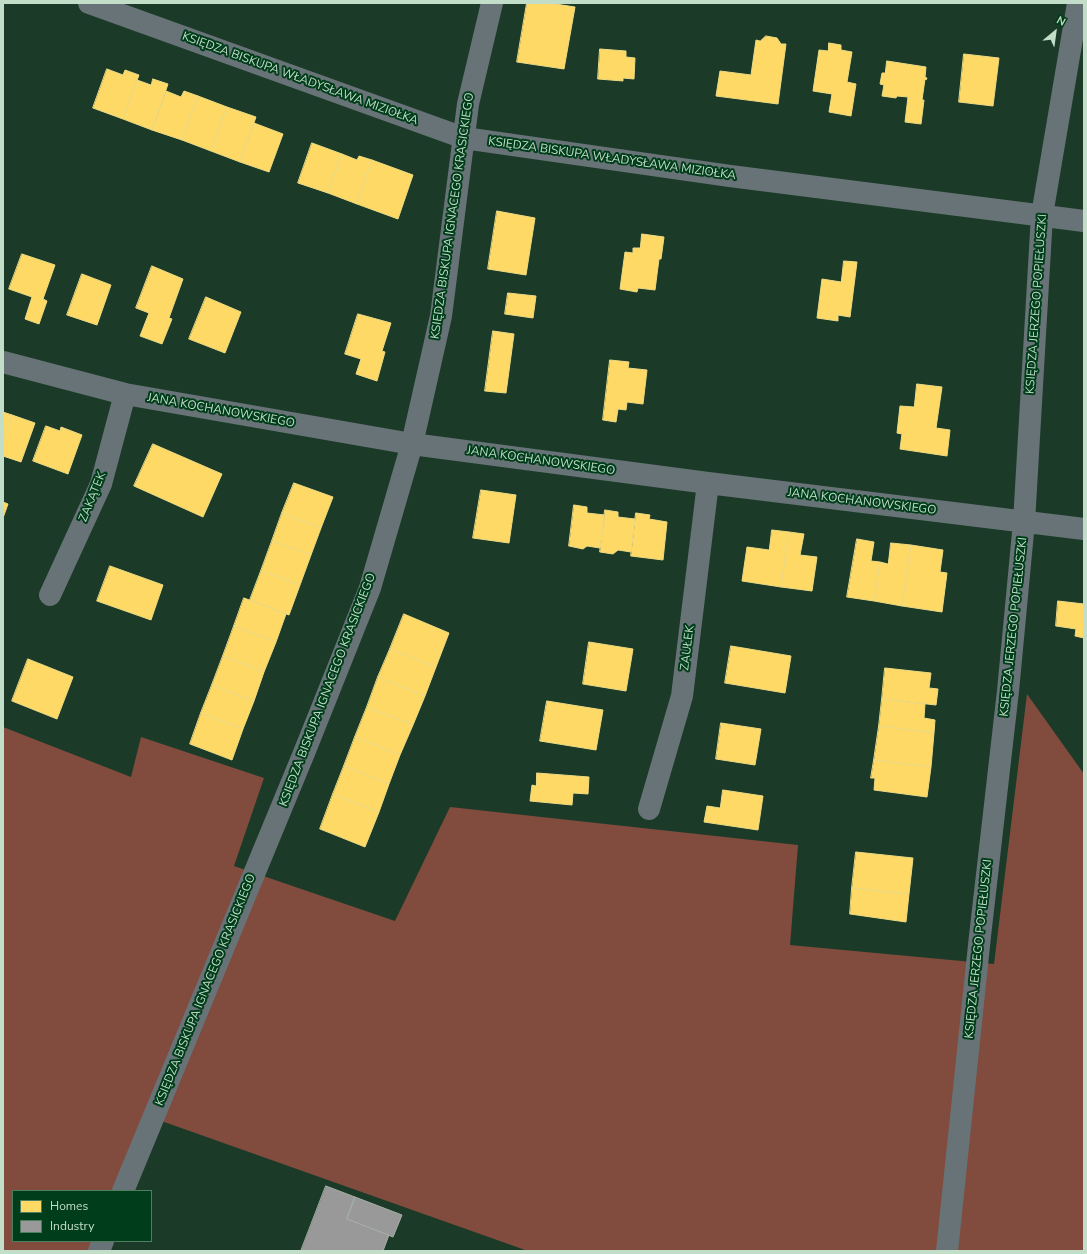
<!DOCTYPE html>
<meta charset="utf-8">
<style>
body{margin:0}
#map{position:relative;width:1087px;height:1254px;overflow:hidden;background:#1b3b28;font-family:"Nunito Sans",sans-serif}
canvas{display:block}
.frame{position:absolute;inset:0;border:4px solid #c2dec8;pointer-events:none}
.legend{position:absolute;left:12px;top:1190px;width:140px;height:52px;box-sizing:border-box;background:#003d1a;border:1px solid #4e7d60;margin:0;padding:5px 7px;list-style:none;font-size:12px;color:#c2dec8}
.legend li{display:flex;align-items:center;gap:8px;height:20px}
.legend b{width:20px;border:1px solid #4e7d60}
.north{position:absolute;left:1035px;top:12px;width:40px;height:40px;-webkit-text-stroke:3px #003d1a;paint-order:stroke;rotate:29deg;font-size:11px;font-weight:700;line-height:16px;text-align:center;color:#c2dec8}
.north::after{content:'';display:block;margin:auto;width:14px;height:18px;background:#c2dec8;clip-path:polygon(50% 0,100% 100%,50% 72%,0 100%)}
</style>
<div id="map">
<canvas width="1087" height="1254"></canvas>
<div class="frame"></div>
<ul class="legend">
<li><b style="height:11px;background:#ffd966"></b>Homes</li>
<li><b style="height:11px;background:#999"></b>Industry</li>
</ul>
<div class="north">N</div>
</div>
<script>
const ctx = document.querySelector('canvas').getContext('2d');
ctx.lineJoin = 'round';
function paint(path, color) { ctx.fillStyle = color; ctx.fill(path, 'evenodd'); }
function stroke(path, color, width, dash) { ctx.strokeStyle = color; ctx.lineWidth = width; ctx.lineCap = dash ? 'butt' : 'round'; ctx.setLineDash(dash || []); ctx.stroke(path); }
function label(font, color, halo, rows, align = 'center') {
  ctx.font = font + ' "Nunito Sans",sans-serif'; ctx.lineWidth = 4; ctx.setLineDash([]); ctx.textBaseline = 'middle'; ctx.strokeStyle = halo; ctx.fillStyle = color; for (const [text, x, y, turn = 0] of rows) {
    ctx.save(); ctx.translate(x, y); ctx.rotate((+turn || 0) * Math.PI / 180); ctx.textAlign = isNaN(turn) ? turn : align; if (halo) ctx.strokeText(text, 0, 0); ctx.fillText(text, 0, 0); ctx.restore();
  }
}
paint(new Path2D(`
 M 1027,694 L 1084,774 L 1084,1251 L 528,1251 L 153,1118 L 123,1191 L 13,1191 L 13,1241 L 103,1241 L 99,1251 L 3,1251 L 3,727 L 131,777 L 141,737 L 264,778 L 234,866 L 395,921 L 450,807 L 798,845 L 790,945 L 994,964 Z`), '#814b3e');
const homes = new Path2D(`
 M 527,3 L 549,3 L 575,7 L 564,69 L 517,62 Z
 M 766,36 L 777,38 L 781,44 L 786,44 L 778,104 L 716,96 L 720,71 L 751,75 L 756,40 L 760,41 Z
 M 829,43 L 841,45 L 841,50 L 852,52 L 847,82 L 856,84 L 851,116 L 829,112 L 832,94 L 813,91 L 819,50 L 828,51 Z
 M 600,49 L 626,51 L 626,57 L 635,58 L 634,79 L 623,78 L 623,81 L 598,79 Z
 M 964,54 L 999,58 L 993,106 L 959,102 Z
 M 887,61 L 926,67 L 925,77 L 927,78 L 926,80 L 925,79 L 922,100 L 924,100 L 921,124 L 905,122 L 908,97 L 897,96 L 896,98 L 882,96 L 884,85 L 880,84 L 882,73 L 885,73 Z
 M 107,69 L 123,75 L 125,70 L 139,75 L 123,119 L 93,108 Z
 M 153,79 L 168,84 L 152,130 L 123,119 L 137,80 L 151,85 Z
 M 166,91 L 181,97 L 184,91 L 198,96 L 182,140 L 152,130 Z
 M 198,96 L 227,107 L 211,151 L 182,140 Z
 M 227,107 L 256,117 L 240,162 L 211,151 Z
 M 254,123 L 283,134 L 269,172 L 240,162 Z
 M 312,143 L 342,154 L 328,193 L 298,183 Z
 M 342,154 L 357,160 L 359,156 L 372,160 L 357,204 L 328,193 Z
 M 372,160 L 413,175 L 398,219 L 357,204 Z
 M 497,211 L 535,218 L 526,275 L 488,269 Z
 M 642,234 L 664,237 L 661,259 L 659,259 L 655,290 L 638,288 L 637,292 L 620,289 L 625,252 L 633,253 L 633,248 L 640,248 Z
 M 22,254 L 55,265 L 43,299 L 47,301 L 39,324 L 25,319 L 32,297 L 9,289 Z
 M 844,261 L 857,262 L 850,317 L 838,315 L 838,321 L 817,318 L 822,279 L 841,282 Z
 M 152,266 L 183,279 L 169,318 L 172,319 L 162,344 L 140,336 L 149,313 L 136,308 Z
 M 82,274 L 111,285 L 97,325 L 67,315 Z
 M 508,293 L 536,296 L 533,318 L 505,314 Z
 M 206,297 L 241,312 L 225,353 L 189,339 Z
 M 358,314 L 391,323 L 382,351 L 385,352 L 377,381 L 356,374 L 361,359 L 345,354 Z
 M 493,331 L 514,334 L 506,393 L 485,391 Z
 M 610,360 L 629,362 L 628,368 L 647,370 L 643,404 L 627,402 L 626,410 L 618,409 L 616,422 L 603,420 Z
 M 917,384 L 942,387 L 936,428 L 950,430 L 947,456 L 900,449 L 902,434 L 897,433 L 900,406 L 914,407 Z
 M 3,412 L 12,415 L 3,442 Z
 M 12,415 L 35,423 L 21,462 L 3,456 L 3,442 Z
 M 46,426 L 60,431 L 61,427 L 82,435 L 68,474 L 33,461 Z
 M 153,444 L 222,474 L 203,517 L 134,486 Z
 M 294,483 L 333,497 L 321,528 L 282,513 Z
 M 481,490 L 516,495 L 509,543 L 473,538 Z
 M 3,502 L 8,504 L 3,518 Z
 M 574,505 L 587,507 L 587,513 L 605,515 L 600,548 L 587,546 L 583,549 L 569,546 Z
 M 605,510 L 618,512 L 618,517 L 635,519 L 631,552 L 618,550 L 613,554 L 600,552 Z
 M 282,513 L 321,528 L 311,555 L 272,541 Z
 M 636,513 L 650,515 L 649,519 L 667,522 L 663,560 L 631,556 Z
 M 772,530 L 789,532 L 781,587 L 742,581 L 747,547 L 769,550 Z
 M 789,532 L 804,534 L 800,555 L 817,557 L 812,591 L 781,587 Z
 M 857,539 L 874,542 L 871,561 L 880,562 L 874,601 L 847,597 Z
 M 272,541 L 311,555 L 300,585 L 261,571 Z
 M 891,543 L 911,545 L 902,606 L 874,601 L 880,562 L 888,564 Z
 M 911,545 L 943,550 L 940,572 L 947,573 L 942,612 L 902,606 Z
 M 110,566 L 163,585 L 151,620 L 97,601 Z
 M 261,571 L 300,585 L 289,615 L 250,600 Z
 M 244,598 L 286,614 L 276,642 L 234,626 Z
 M 1058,601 L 1084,604 L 1084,638 L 1075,636 L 1076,629 L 1056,626 Z
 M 404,614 L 449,633 L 436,667 L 390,649 Z
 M 234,626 L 276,642 L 264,672 L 223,656 Z
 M 589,642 L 633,649 L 626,691 L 583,684 Z
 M 731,646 L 791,656 L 785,693 L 725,683 Z
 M 390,649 L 436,667 L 425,696 L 378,677 Z
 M 223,656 L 264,672 L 254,701 L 212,685 Z
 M 28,659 L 73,677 L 57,719 L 12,701 Z
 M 885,668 L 931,673 L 929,688 L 938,689 L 936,705 L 882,699 Z
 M 378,677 L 425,696 L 413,725 L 367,707 Z
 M 212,685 L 254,701 L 243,729 L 201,713 Z
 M 882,699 L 925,704 L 924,718 L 935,720 L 934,733 L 879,726 Z
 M 547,701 L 603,710 L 596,750 L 540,741 Z
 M 367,707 L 413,725 L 400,755 L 355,737 Z
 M 201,713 L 243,729 L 232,760 L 190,744 Z
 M 721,723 L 761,729 L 755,765 L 716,759 Z
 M 879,726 L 934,733 L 931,767 L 874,760 Z
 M 355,737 L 400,755 L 389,784 L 344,766 Z
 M 874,760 L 931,767 L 927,797 L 874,790 L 875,778 L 871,778 Z
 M 344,766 L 389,784 L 379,812 L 333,794 Z
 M 537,773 L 589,777 L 588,794 L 573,793 L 572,805 L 530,801 L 532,785 L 536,786 Z
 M 723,790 L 763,796 L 758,830 L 704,822 L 707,806 L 720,808 Z
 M 333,794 L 379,812 L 365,847 L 320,829 Z
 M 856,852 L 913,858 L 909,894 L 852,888 Z
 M 852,888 L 909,894 L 906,922 L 850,914 Z`);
paint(homes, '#ffd966');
stroke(homes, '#edda83', 1);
const industry = new Path2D(`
 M 326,1186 L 355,1197 L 347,1219 L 389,1235 L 383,1251 L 301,1251 Z
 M 355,1197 L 402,1215 L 393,1237 L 347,1219 Z`);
paint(industry, '#999');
stroke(industry, '#a5aea7', 1);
stroke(new Path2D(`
 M 89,3 L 464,138 L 730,176 L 1084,221
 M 3,362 L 125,394 L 412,444 L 708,483 L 1084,529
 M 50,595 L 101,484 L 125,394
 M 649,809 L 682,696 L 708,483
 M 123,1191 L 304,753 L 370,588 L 412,444 L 441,316 L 468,104 L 492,3
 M 99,1251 L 103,1241
 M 947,1251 L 980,936 L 1008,691 L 1024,522 L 1042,215 L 1078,3`), '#687377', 22);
label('12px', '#c2dec8', '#003d1a', [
 ["KSIĘDZA BISKUPA WŁADYSŁAWA MIZIOŁKA",300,79,20],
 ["KSIĘDZA BISKUPA WŁADYSŁAWA MIZIOŁKA",612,159,8],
 ["KSIĘDZA BISKUPA IGNACEGO KRASICKIEGO",453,216,-82],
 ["KSIĘDZA JERZEGO POPIEŁUSZKI",1037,304,-86],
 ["JANA KOCHANOWSKIEGO",221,411,10],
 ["JANA KOCHANOWSKIEGO",541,461,8],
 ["ZAKĄTEK",93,497,-68],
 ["JANA KOCHANOWSKIEGO",862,502,7],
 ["KSIĘDZA JERZEGO POPIEŁUSZKI",1014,627,-84],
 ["ZAUŁEK",688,648,-83],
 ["KSIĘDZA BISKUPA IGNACEGO KRASICKIEGO",328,690,-69],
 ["KSIĘDZA JERZEGO POPIEŁUSZKI",979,949,-84],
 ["KSIĘDZA BISKUPA IGNACEGO KRASICKIEGO",206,990,-68]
]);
</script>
